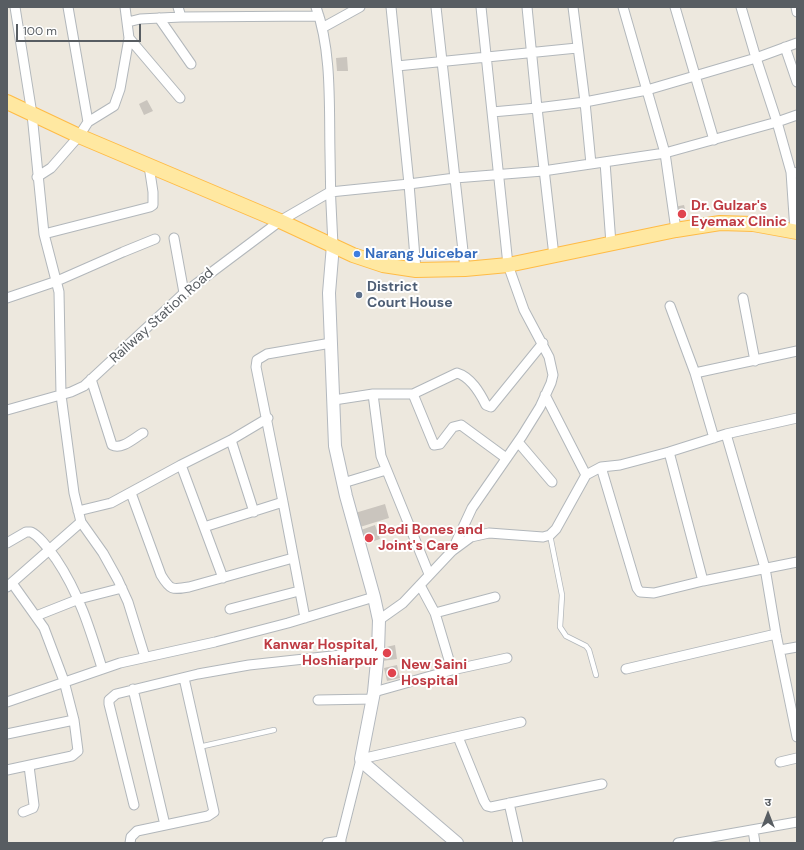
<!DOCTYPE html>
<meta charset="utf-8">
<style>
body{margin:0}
#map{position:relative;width:804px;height:850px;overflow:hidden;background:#ede8de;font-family:"DM Sans","Noto Sans Devanagari",sans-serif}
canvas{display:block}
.frame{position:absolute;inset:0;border:8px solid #585d62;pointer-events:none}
.north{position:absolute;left:748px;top:794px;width:40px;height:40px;-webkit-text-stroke:3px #fff;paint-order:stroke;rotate:0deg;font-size:11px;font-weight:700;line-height:16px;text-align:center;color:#585d62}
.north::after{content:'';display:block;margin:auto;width:14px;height:18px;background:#585d62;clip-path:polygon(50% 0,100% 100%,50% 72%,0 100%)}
.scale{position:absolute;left:16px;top:24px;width:125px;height:18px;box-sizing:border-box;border:2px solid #585d62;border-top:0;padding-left:5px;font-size:12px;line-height:14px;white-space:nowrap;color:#585d62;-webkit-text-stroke:3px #fff;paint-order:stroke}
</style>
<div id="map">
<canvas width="804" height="850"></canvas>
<div class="frame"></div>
<div class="north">उ</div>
<div class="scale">100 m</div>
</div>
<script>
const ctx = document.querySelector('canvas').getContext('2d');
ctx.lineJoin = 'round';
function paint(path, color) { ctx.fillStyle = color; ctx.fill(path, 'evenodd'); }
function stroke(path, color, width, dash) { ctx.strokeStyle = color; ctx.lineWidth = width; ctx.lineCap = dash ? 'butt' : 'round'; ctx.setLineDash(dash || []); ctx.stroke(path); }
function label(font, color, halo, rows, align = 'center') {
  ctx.font = font + ' "DM Sans",sans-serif'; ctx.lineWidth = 4; ctx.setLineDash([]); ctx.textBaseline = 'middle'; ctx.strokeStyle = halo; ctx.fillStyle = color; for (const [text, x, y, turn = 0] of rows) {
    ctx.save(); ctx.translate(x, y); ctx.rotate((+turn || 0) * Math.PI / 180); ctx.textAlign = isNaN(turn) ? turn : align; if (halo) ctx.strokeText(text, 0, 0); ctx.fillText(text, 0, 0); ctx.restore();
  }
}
paint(new Path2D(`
 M 347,57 L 348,71 L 337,71 L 336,58 Z
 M 147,100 L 153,111 L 144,115 L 139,104 Z
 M 684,205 L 687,217 L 677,219 L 674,207 Z
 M 385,504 L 389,518 L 360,527 L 355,513 Z
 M 375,525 L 380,539 L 365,544 L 361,530 Z
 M 395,645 L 397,659 L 382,661 L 382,648 Z
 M 397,665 L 400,678 L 387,681 L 384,668 Z`), '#cac5be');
const lane = new Path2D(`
 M 550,535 L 562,595 L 560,627 L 566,636 L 586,646 L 589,650 L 596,675
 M 199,747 L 274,730`);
const street = new Path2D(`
 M 15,7 L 32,114 L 44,234 L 59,292 L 61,395 L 74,493 L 81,522 L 103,553 L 118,580 L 128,602 L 145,657
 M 68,7 L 88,122
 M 316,7 C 332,51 329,107 330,153 C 330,184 331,214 333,245
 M 436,7 L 465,269
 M 481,7 L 492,112
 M 527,7 L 537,108 L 585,102 L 591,164
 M 573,7 L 585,102 L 647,90 L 756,58 L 777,122 L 665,153 L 623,7
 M 675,7 L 714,140
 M 741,7 L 756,58 L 797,43
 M 796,7 L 797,12
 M 181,17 L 319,16
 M 159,18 L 191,64
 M 128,22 L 140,19 L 181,17 L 178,7
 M 322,28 L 360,7
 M 129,38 L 180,98
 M 785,47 L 797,82
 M 397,66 L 577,48
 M 797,115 L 777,122 L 791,172 L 797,173
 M 605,162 L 611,244
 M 791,172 L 795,231
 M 37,177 L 51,168 L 79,136 L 88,122 L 114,106 L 120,89 L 129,38 L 125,7
 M 44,234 L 150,207 L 153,205 L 153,192 L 149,166
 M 174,238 L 184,293
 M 416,270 L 409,184 L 455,178 L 543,171 L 665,153 L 676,230
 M 7,298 L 57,281 L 123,252 L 155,239
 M 743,298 L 755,361
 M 670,306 L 695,373 L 714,438
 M 695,373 L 797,351
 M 91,379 L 112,445 C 122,450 134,438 143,433
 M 373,394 L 381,456 L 429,574
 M 413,394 L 434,445 L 440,444 L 453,427 L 461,425 L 506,458
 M 545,395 L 586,475
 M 334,400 L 373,394 L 413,394 L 457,373 C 471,377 480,393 486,405 L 491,407 L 543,343
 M 7,410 L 71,392 L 84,386 L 184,293 L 280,221 L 330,192 L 409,184 L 391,7
 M 726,434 L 765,568 L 776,634 L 797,737
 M 231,440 L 254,512
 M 518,442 L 552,482
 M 669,452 L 703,581
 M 181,465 L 223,578
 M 601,467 L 637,588 L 640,592 L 654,593 L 703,581 L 797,562
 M 343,483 L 386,470
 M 131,493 L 161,575 C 170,590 172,590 189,587 L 293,558
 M 283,502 L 305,618
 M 78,511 L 111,503 L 181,465 L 231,440 L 268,418
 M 204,527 L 283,502 L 256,367 L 257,360 L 267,354 L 331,343
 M 7,543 L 26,532 L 31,532 C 41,537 49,550 56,559 C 79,593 90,629 102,668
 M 452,551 L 472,508 L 522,436 L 540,407 L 551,383 L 553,375 L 549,357 L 524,310 L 508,265 L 492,112 L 537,108 L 554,256
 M 420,585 L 435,613 L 452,670
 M 7,587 L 81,522
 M 230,609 L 299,591
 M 435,613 L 495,597
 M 36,616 L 79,599 L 122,588
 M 379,620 L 403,603 L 452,551 L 471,537 L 489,533 L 543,537 L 550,535 L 556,529 L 586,475 L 601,467 L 620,465 L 669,452 L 726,434 L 797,418
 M 780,650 L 797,647
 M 626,669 L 776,634
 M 133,689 L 165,825
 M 374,692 L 452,670 L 507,658
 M 318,700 L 373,699
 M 7,702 L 120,663 L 215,642 L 288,623 L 374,597
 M 7,734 L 74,720
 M 458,737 L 484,801 L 487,806 L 491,807 L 602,784
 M 780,762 L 797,758
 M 7,770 L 72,756 L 78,751 L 74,720 L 64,681 L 44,628 L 12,583
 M 509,803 L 518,843
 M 134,805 L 109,704 L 109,700 L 116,694 L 198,674 L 249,665 L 378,651
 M 23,812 L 33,808 L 34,805 L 29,766
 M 753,830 L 755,843
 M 130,843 L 131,837 L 137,831 L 208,816 L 214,812 L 184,678
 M 327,843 L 341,841
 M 340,843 L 361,759 L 521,722
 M 678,843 L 797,822`);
const secondary = new Path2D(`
 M 333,245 L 329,293 L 335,446 L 346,496 L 374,597 L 379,620 L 378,651 L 374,692 L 361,759 L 367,766 L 457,843`);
const primary = new Path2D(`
 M 7,102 L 79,136 L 280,221 L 353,255 L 383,265 L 416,270 L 465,269 L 508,265 L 676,230 L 720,223 L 753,224 L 797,232`);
stroke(lane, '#b2b7bb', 6);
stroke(street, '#b2b7bb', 11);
stroke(secondary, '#b3b8be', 14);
stroke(primary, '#ffbb45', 16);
stroke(lane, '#fff', 4.5);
stroke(street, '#fff', 9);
stroke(secondary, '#fff', 12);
stroke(primary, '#ffe8a1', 14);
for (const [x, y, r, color] of [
 [682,214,5,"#e0444e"],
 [357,254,4,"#3f7fe0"],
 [359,295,4,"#5c6f8a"],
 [369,538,5,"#e0444e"],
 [387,653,5,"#e0444e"],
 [392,673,5,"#e0444e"]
]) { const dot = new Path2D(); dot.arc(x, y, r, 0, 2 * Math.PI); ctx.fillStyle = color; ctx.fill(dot); stroke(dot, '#fff', 1.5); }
label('bold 14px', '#be3a42', '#fff', [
 ["Dr. Gulzar's",691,206],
 ["Eyemax Clinic",691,222],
 ["Bedi Bones and",378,530],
 ["Joint's Care",378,546],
 ["Kanwar Hospital,",378,645,"right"],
 ["Hoshiarpur",378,661,"right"],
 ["New Saini",401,665],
 ["Hospital",401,681]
], 'left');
label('bold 14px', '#366cbe', '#fff', [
 ["Narang Juicebar",365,254]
], 'left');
label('bold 14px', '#4e5e75', '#fff', [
 ["District",367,287],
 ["Court House",367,303]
], 'left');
label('14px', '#585d62', '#fff', [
 ["Railway Station Road",162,316,-42]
]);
</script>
